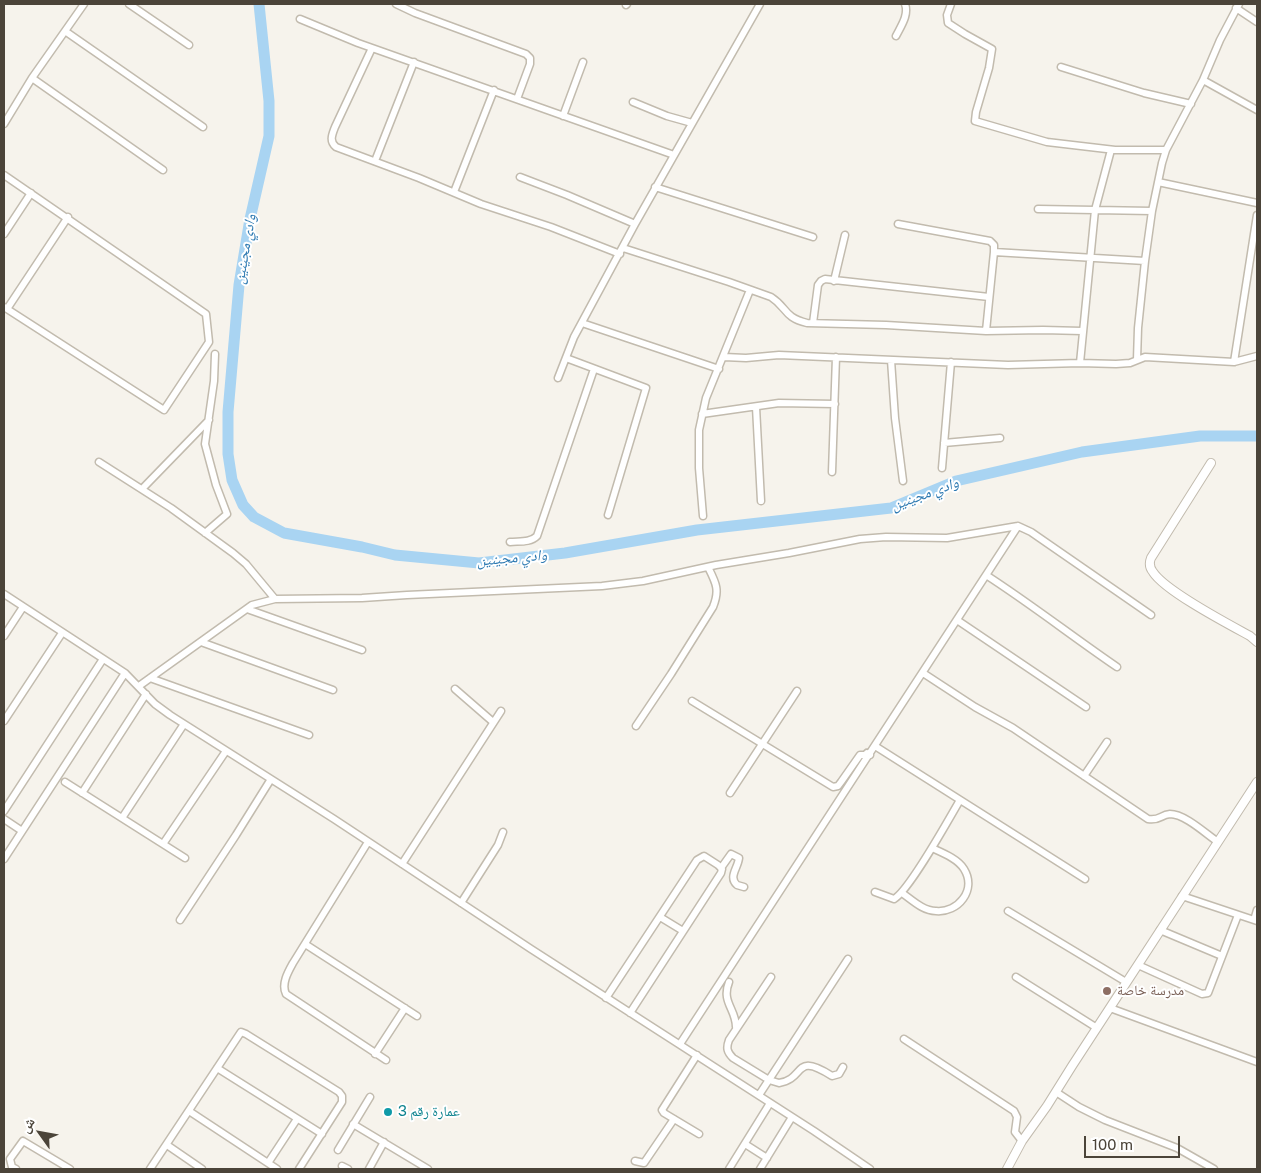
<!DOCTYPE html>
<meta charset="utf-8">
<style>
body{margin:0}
#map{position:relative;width:1261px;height:1173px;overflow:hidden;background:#f6f3ec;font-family:"Public Sans","Noto Naskh Arabic",sans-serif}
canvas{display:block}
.frame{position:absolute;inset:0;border:5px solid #4b4439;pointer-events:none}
.north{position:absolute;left:15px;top:1108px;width:50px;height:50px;-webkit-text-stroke:4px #fff;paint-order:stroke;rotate:302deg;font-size:14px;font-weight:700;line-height:20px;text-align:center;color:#4b4439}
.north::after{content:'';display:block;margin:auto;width:18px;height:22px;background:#4b4439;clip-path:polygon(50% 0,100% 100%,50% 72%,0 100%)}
.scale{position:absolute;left:1084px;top:1136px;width:96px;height:22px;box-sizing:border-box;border:2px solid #4b4439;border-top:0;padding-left:6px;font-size:15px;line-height:18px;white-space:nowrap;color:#4b4439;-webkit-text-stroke:4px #fff;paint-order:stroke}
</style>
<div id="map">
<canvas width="1261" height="1173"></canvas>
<div class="frame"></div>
<div class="north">ش</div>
<div class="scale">100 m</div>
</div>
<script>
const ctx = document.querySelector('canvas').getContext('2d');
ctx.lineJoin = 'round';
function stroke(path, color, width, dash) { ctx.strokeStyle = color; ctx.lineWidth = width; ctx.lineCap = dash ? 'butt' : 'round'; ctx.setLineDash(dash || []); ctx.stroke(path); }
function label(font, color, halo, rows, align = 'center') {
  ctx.font = font + ' "Public Sans","Noto Naskh Arabic",sans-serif'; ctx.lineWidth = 4; ctx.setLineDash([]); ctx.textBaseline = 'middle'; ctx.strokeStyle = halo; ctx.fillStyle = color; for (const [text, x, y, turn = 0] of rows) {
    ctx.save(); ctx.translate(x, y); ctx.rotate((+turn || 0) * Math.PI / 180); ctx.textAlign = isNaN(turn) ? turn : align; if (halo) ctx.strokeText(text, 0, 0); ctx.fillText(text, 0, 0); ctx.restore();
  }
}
stroke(new Path2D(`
 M 259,4 L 269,101 L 269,136 L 250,219 L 239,285 L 228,412 L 228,454 L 232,480 L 243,505 L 254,517 L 284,533 L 362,547 L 395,555 L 479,563 L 565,553 L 697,530 L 891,508 L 956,481 L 1082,452 L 1200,436 L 1257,436`), '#a9d4f2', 11);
const minor = new Path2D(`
 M 129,4 L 189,45
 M 396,4 L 415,13 L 526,54 L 530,58 L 530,64 L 517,99
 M 951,4 L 947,15 L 948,23 L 965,34 L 992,49 L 989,68 L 976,112 L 975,121 L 1047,142 L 1115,150 L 1166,150
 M 626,5 L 627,4
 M 1236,8 L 1257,22
 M 300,19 L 358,43 L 674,155
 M 65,31 L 203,127
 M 896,36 C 901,26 909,15 905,4
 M 372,48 L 335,127 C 332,135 329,141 336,147 L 419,178 L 481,204 L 551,227 L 620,254
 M 1061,67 L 1144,93 L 1191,104
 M 32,78 L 163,170
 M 1203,80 L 1257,110
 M 633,102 L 667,116 L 692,123
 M 563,116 L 583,62
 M 4,124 L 32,78 L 84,4
 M 375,161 L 414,62
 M 4,175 L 206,314 L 209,342 L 164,410 L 4,307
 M 520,177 L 567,195 L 635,224
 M 1158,182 L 1257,203
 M 655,187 L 813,237
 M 454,192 L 494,90
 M 1038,209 L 1152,211
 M 898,224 L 990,241 L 994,245 L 994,252 L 986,331
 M 4,234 L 31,193
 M 623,248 L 729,282 L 771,297 C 788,308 783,317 807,323 L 886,325 L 986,331 L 1043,330 L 1082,331
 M 994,252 L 1145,261
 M 834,281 L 845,235
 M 7,309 L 68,217
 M 582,323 L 719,369
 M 813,323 L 818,285 L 821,281 L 825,279 L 989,297
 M 724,357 L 746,358 L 779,355 L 1008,365 L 1080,363 L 1116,364 L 1130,363 L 1145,357 L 1234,362 L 1257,356
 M 566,358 L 646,388 L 608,515
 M 891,360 L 895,418 L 903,481
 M 1137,360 L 1138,328 L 1145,261 L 1152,211 L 1162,163 L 1166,150 L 1203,80 L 1220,40 L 1239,4
 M 1234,362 L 1257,215
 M 1080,363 L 1095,210 L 1111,150
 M 558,378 L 574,337 L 635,224 L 760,4
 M 756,407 L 761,501
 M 702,414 L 779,403 L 835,404
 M 944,443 L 1000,438
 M 99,462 L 171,508 L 233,553 L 246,564 L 275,599
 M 942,468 L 951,362
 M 832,472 L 836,357
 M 142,489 L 209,420
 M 703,516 L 699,468 L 699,430 L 706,398 L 750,290
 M 205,533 L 227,514 L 216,485 L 205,444 L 214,381 L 215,354
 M 510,542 C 519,541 530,543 537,536 L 594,369
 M 986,575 C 1031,604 1073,637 1117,667
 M 4,594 L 125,673 L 155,704 L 170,715 L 334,819 L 531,949 L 814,1131 L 870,1169
 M 247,609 L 362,650
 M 957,620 L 1086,707
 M 4,636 L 23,607
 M 201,642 L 333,690
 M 923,673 L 975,707 L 1013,728 L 1148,819 C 1160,821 1160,815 1170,814 C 1185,814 1206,834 1218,842
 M 150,678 L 309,735
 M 139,686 L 252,605 L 275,599 L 362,598 L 407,595 L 602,586 L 643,581 L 716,565 L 789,553 L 860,539 L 886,537 L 947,538 L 1018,526 L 1031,532 L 1151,615
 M 455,689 L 493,722
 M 692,701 L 833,787 L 838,786 L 841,782 L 860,755 L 865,755 L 867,753 L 870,755
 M 4,721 L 62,633
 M 636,726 L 671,674 L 713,607 C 720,590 716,583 708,567
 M 875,746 L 1085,879
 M 1084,776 L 1107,742
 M 65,782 L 185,858
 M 82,793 L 146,694
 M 730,793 L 797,691
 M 4,811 L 103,659
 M 122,818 L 184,724
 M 4,819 L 22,831
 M 368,842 L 293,963 C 288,972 281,984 286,994 L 386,1060
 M 163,844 L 226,751
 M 4,859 L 125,673
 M 402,864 L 501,711
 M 721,868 L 731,854 L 739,858 C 738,868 728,877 737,885 L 744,887
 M 875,892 L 894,899 C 909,891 949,819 960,800
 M 902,893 C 912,900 923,911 936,911 C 958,913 977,890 964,869 C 958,859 943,853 932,848
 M 1182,896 L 1257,921
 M 461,903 L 498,845 L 503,832
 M 1008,911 L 1126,982
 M 660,917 L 683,931
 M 180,920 L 236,835 L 271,779
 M 1254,920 L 1257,910
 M 1160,930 L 1222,956
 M 305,944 L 417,1016
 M 1138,965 L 1202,994 L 1208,993 L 1238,915
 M 771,977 L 729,1040 C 726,1048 727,1052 733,1058 L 769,1080 L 779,1083 C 806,1079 793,1051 832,1076 L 839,1074 L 843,1067
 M 1016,977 L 1097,1028
 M 729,982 C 721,1002 736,1009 736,1027
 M 606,998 L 697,860 L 704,856 L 718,865 L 722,869 L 721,873 L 630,1013
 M 1110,1008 L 1257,1062
 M 904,1039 L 1014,1111 L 1017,1117 L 1015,1132 L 1022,1141
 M 680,1044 L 1018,526
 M 375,1054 L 405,1008
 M 697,1055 L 662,1110 L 664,1113 L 699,1134
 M 217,1068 L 322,1134
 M 1056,1092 L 1079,1107 L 1105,1120 L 1177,1148 L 1214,1169
 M 759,1095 L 848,959
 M 189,1111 L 277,1169
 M 353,1124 L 428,1169
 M 745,1144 L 767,1158
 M 167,1145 L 202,1169
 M 338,1150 L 370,1097
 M 635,1161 L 644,1163 L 674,1119
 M 268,1163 L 297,1119
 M 342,1166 L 348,1169
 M 16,1169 L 12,1167 L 10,1159 L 23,1141 L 70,1169
 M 150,1169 L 241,1032 L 246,1034 L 339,1092 L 342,1096 L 342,1102 L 299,1169
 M 369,1169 L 384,1142
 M 729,1169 L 770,1103
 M 760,1169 L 792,1117`);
const tertiary = new Path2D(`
 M 1211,463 L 1151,558 C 1149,563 1149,567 1153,572 C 1165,591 1228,624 1250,636 L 1257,642
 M 1007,1169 L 1022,1141 L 1047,1106 L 1072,1066 L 1257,782`);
stroke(minor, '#c2bbae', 9);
stroke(tertiary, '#c2bbae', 10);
stroke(minor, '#fff', 6);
stroke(tertiary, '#fff', 8);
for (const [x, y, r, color] of [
 [1107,991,5,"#8d6e63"],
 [388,1112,5,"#0f9aa8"]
]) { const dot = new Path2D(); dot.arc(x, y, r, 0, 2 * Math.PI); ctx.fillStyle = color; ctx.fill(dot); stroke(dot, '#fff', 2); }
label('14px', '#785e54', '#fff', [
 ["مدرسة خاصة",1117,991]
], 'left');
label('14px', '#0d838f', '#fff', [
 ["عمارة رقم 3",398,1112]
], 'left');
label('italic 15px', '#2e7ab2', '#fff', [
 ["وادي مجينين",245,249,-80],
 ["وادي مجينين",925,494,-20],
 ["وادي مجينين",512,558,-5]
]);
</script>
